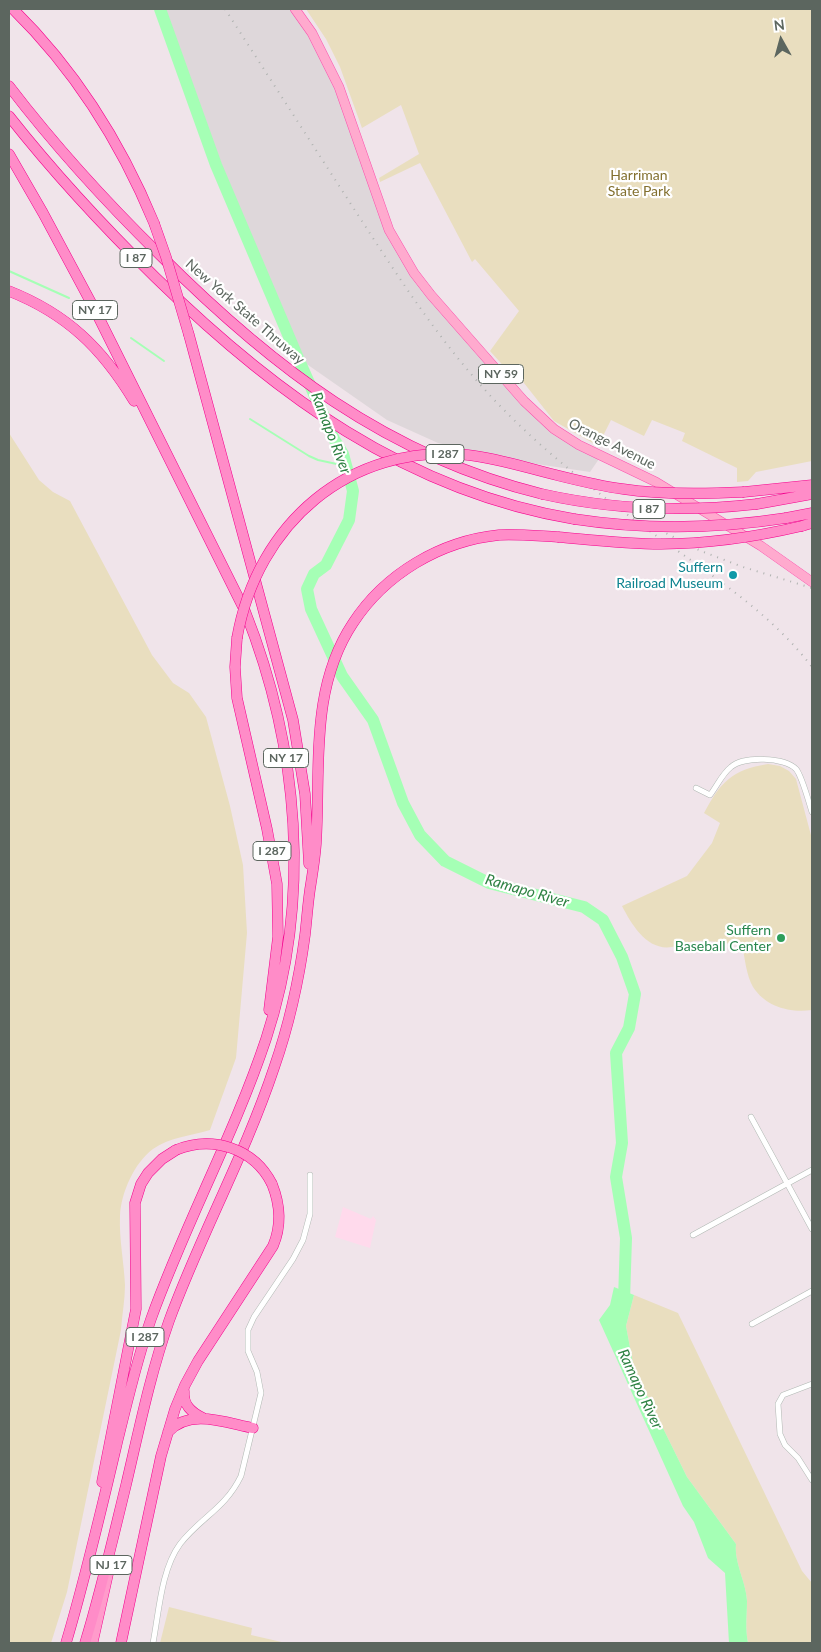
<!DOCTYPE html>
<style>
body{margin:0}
#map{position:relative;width:821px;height:1652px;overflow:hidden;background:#f0e4ea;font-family:Lato,sans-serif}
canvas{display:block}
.frame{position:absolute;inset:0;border:10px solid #5c665f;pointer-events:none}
.north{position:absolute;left:756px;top:15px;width:50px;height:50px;-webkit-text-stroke:4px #fff;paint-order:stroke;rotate:353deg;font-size:14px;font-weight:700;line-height:20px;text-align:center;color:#5c665f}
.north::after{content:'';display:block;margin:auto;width:18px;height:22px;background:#5c665f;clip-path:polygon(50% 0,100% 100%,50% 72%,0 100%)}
</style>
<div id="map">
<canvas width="821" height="1652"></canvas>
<div class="frame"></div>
<div class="north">N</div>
</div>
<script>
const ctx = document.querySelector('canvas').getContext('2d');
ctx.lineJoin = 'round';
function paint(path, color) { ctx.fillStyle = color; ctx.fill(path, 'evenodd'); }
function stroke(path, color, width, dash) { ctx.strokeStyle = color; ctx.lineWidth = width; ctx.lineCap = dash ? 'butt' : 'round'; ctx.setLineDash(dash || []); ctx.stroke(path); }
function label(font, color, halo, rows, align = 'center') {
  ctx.font = font + ' Lato,sans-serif'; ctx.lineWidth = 4.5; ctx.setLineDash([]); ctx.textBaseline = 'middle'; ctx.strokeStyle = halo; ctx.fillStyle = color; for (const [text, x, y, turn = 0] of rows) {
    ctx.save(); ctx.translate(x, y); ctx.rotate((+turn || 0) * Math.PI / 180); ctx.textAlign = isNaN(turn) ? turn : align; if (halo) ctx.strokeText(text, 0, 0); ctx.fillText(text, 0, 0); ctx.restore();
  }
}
paint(new Path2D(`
 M 343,1207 L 371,1219 L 373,1216 L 376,1220 L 370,1248 L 335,1237 Z`), '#ffdaec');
paint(new Path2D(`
 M 160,9 L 295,9 L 326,59 L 380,206 L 414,273 L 540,417 L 601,456 L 590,472 L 523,462 L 438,443 L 387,420 L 298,358 L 216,165 Z`), '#ded7da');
paint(new Path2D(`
 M 306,9 L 812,9 L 812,461 L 756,472 L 748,481 L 737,482 L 737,468 L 682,441 L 685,433 L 652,420 L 644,436 L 611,420 L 598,446 L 554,421 L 520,378 L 517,381 L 490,351 L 519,311 L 475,259 L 472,262 L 420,163 L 380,182 L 379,178 L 419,154 L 401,105 L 362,128 L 340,67 L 326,39 Z
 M 9,433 L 39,480 L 53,492 L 70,501 L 152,655 L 173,683 L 189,693 L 206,717 L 230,806 L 243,865 L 247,933 L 236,1058 L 210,1130 C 191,1136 170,1137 153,1149 C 134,1163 121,1193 120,1216 C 119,1239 124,1262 125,1285 C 125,1300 122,1315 121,1330 L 67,1592 L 51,1643 L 9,1643 Z
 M 768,764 L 780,766 L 789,771 L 796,779 L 812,839 L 812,1010 C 790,1013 766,1007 753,987 C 746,975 745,958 742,945 C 727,944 710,940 695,941 C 688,942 680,946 672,947 C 647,951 632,925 622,906 L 687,876 L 712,843 L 720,823 L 704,813 C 721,782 731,770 768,764 Z
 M 634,1295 L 678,1313 L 802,1571 L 812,1583 L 812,1643 L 748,1643 C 745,1627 747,1616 747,1601 C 746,1581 734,1563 736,1544 L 687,1477 L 634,1369 L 626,1326 Z
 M 169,1607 L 252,1628 L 251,1635 L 286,1643 L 160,1643 Z`), '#e9debf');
paint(new Path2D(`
 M 614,1287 L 634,1295 L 626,1326 L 634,1369 L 687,1477 L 736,1544 C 734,1563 746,1581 747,1601 C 747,1616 745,1627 748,1643 L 729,1643 L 725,1573 L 708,1558 L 694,1522 L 683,1506 L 599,1320 L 610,1305 Z`), '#a5ffb5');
stroke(new Path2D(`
 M 9,271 L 69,298
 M 131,338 L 164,361
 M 250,419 L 309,456 L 318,460 L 346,466`), '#a5ffb5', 2);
stroke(new Path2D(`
 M 160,9 L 216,165 L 298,358 L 334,439 L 343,454 L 353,491 L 349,520 L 326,565 L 314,574 L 307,589 L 311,609 L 342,676 L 373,720 L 403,803 L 420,835 L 445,861 L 489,883 L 584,907 L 603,920 L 622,957 L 635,994 L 629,1028 L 616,1053 L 622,1143 L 616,1177 L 626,1238 L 624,1300 L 622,1307`), '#a5ffb5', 12);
const minor = new Path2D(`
 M 696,788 L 710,795 C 717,786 722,774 731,767 C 743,756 785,757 796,769 C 802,776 809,803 812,812
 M 751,1117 L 812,1229
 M 693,1235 L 812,1170
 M 752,1324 L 812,1291
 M 812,1384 L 783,1395 L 778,1404 L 780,1434 L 785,1445 L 798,1458 L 812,1480
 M 153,1643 C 159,1612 161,1570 180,1544 C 201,1517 225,1509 241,1476 L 261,1393 L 257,1372 L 248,1351 L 248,1330 L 254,1317 L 293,1259 L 303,1240 L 310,1214 L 310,1175`);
const primary = new Path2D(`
 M 295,9 L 312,33 L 339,87 L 389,230 L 414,273 L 431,295 L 524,401 L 554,429 L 579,445 L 656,482 L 761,546 L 812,582`);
const trunk = new Path2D(`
 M 93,1643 L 111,1563`);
const motorway = new Path2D(`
 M 13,9 C 75,70 121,143 154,223
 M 9,86 C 55,146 106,202 160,255 C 271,366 387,456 542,494
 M 9,116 C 54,173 104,227 156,278 C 275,394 406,491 574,519
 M 9,154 L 43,213 L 95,310 L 245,611 C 299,747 312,899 266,1039 C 234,1135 185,1224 151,1319 C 137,1359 128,1399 118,1439 C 102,1507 86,1576 66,1643
 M 9,291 C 67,314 102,348 134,401
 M 189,335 L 293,720 L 305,794 L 309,864
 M 744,492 L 812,485
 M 757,504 L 812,494
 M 786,518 L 812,513
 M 802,526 L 812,523
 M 237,638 L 235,667 L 237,698 L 267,829 L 277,884 L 278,937 L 269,1010
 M 184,1391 C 183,1405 191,1412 203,1418
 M 168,1432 C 190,1408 226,1423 253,1428
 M 102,1482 L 136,1309 L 135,1203 L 141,1184 L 148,1173 L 162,1159 L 176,1150
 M 85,1643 C 101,1591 113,1538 126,1485 C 139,1430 150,1375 169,1321 C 200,1236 245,1155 274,1068 C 289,1025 299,980 305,935 C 307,918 308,900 311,883 C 313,870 315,858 316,844 C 321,769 309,689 353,623 C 385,574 440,541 499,535 C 519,534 538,536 558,537
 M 121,1643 L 161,1456 L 175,1409 L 185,1385 L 198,1361 L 273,1246 C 282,1225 280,1204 272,1184`);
stroke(minor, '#b0b8b3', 6);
stroke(primary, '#fb52ae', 10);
stroke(trunk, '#f4008d', 10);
stroke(motorway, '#f4008d', 11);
stroke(minor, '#fff', 5);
stroke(primary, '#ffaace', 9);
stroke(trunk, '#ff9bcb', 9);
stroke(motorway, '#ff8cc8', 10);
stroke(new Path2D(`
 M 225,9 C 269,77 312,144 356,212 C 401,281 445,350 503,409 C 548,455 600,495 651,532 C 708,573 769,611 812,667
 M 654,527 L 701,551 L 743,567 L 812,588`), '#afb2b0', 2, [1, 6]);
const motorwayBridge = new Path2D(`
 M 154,223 L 166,257 L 189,335
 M 542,494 C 613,510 685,512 757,504
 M 574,519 C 645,530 715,529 786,518
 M 558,537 C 592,540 627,544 661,544 C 709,544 755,537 802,526
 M 237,638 C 257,524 349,443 468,455 C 496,458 524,467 552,474 C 576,480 599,486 623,489 C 663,495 704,494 744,492
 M 176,1150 C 212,1135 254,1148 272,1184`);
stroke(motorwayBridge, '#f4008d', 11, []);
stroke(motorwayBridge, '#ff8cc8', 10);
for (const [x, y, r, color] of [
 [733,575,5,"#0f9aa8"],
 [781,938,5,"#2e9e5b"]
]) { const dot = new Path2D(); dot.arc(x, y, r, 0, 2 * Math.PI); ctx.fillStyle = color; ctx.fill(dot); stroke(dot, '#fff', 2); }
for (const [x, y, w] of [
 [136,258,32],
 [95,310,45],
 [501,374,45],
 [445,454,38],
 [649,509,32],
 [286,758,45],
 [272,851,38],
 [145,1337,38],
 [111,1565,42]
]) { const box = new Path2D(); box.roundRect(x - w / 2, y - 9.5, w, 19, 4); ctx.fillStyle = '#fff'; ctx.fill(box); stroke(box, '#5c665f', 1); }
label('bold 12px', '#5c665f', null, [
 ["I 87",136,258],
 ["NY 17",95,310],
 ["NY 59",501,374],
 ["I 287",445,454],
 ["I 87",649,509],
 ["NY 17",286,758],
 ["I 287",272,851],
 ["I 287",145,1337],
 ["NJ 17",111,1565]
]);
label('14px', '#83702f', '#fff', [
 ["Harriman",639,175],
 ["State Park",639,191]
]);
label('14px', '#5c665f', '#fff', [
 ["New York State Thruway",245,312,41],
 ["Orange Avenue",612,444,27]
]);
label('14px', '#0d838f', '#fff', [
 ["Suffern",723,567],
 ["Railroad Museum",723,583]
], 'right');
label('14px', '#27864d', '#fff', [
 ["Suffern",771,930],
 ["Baseball Center",771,946]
], 'right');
label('italic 15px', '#2d8142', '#fff', [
 ["Ramapo River",331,433,69],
 ["Ramapo River",527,891,16],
 ["Ramapo River",640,1389,65]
]);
</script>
